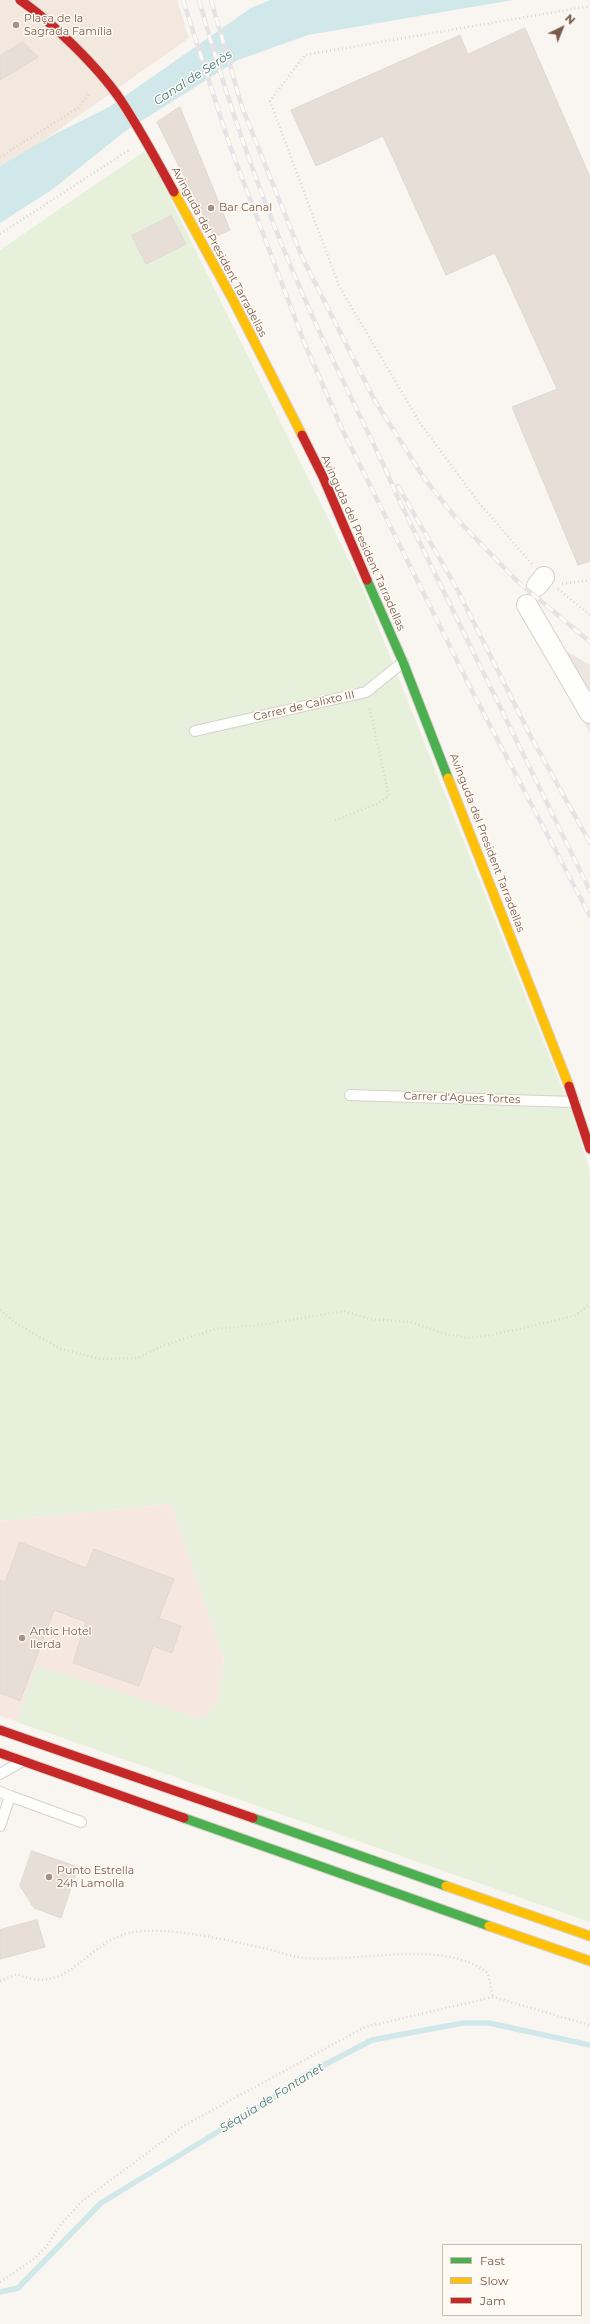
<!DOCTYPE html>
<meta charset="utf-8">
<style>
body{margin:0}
#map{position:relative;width:590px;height:2324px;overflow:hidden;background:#f9f5f0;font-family:Montserrat,sans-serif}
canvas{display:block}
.legend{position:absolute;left:442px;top:2244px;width:140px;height:72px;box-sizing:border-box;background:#fffaf3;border:1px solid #cabbb1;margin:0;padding:5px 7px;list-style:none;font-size:12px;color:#7a5c4d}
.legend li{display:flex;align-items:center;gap:8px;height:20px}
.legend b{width:20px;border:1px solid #cabbb1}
.north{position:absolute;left:542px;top:8px;width:40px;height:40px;-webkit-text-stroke:3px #fffaf3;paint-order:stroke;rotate:43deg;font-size:11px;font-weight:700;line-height:16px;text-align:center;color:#7a5c4d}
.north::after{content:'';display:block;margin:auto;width:14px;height:18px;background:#7a5c4d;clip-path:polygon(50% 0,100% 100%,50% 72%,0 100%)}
</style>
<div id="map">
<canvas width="590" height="2324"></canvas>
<ul class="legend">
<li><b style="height:5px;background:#4caf50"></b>Fast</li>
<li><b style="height:5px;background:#ffc107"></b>Slow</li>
<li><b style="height:5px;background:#c62828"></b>Jam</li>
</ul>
<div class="north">N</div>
</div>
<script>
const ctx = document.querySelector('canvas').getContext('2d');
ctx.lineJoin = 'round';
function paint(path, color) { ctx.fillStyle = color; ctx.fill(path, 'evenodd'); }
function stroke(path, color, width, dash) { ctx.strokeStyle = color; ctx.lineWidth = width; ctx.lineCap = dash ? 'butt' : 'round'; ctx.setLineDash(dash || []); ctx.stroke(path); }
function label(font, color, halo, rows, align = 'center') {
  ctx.font = font + ' Montserrat,sans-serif'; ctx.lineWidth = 3; ctx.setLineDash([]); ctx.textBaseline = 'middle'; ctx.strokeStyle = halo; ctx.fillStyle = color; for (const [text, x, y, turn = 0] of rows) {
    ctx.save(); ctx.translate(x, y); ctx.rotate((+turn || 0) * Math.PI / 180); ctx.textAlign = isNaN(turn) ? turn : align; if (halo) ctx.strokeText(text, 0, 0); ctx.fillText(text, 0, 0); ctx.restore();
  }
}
paint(new Path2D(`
 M 0,0 L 177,0 L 189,38 L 0,171 Z`), '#f2e8de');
paint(new Path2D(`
 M 171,1504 L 224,1659 L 218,1700 L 209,1713 L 199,1718 L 36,1666 L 17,1722 L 0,1716 L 0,1521 Z`), '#f6e8e1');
paint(new Path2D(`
 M 547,649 L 566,651 L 590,665 L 590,734 Z`), '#ede5e0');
paint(new Path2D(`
 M 146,150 L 363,589 L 572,1113 L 590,1172 L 590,1922 L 17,1722 L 36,1665 L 199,1718 L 209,1713 L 218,1700 L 224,1659 L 171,1504 L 0,1521 L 0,250 Z`), '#e7f0db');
paint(new Path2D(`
 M 270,0 L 513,0 L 308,35 L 238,60 L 124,132 L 53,189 L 0,223 L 0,166 L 55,134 L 109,107 L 251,8 Z`), '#d0e8ea');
stroke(new Path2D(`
 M 0,2292 L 18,2288 L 101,2203 L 270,2100 L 303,2076 L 372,2040 L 463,2023 L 489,2023 L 590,2045`), '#d0e8ea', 5.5);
const building = new Path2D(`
 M 525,28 L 590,177 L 590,561 L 578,565 L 512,407 L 557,389 L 495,253 L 446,275 L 383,136 L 316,166 L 291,110 L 460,35 L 468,54 Z
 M 23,42 L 38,57 L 0,80 L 0,56 Z
 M 180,107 L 230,230 L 214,237 L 157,122 Z
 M 171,216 L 186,244 L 146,264 L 132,236 Z
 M 20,1542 L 86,1568 L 94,1549 L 174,1579 L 159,1618 L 181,1626 L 172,1653 L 153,1646 L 139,1686 L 73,1663 L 86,1622 L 54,1610 L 20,1701 L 0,1693 L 0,1580 L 5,1582 Z
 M 32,1851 L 78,1867 L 61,1918 L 34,1908 L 20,1886 Z
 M 37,1920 L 45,1947 L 0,1959 L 0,1930 Z`);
paint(building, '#e6ded7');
stroke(building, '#e2d8d2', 1);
const lane = new Path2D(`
 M 195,731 L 366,692 L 403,662
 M 350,1095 L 575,1102
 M 0,1774 L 21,1762
 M 0,1792 L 10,1796 L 0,1826
 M 10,1796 L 81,1822`);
const street = new Path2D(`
 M 537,586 L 544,577
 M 527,605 L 590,713`);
const fast = new Path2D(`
 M 367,580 L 403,662 L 448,778
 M 184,1818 L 489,1926
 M 253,1818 L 446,1886`);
const slow = new Path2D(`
 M 174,192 L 232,298 L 302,435
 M 448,778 L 569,1086
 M 446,1886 L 590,1936
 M 489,1926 L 590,1961`);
const jam = new Path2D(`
 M 20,0 C 52,22 98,67 120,99 C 140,129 157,161 174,192
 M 302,435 L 323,477 L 367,580
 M 569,1086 L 590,1149
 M 0,1730 L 253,1818
 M 0,1753 L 184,1818`);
stroke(lane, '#d7d1cb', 12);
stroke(street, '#d7d1cb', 22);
stroke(fast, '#d9d2cb', 11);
stroke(slow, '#d9d2cb', 11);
stroke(jam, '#d9d2cb', 11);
stroke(new Path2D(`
 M 0,157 L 78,108 L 89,94
 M 0,234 L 129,150
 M 532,564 L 479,503 L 420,423 L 339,286 L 270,101 L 305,55 L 590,6
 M 562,584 L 590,580
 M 558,589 L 590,615
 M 335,820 L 377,804 L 389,796 L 369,706
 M 0,1310 L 17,1324 L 61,1349 L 100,1359 L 138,1358 L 164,1345 L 216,1329 L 267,1324 L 344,1311 L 370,1319 L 410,1322 L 445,1334 L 468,1338 L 492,1335 L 574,1316 L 590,1304
 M 0,1981 L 17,1974 C 68,1997 84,1944 129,1933 C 165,1925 227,1940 263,1948 C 277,1951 291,1957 305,1958 C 359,1963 443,1938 488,1973 L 493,1997
 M 0,2282 L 34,2259 L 48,2244 L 62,2223 L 81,2202 L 185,2125 L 365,2027 L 493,1997 L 590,2025`), '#dcd5d0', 2.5, [1, 3]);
stroke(lane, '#fefefd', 10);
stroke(street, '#fefefd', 20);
stroke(fast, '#4caf50', 9);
stroke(slow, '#ffc107', 9);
stroke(jam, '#c62828', 9);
const rail = new Path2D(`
 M 183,0 L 230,146 L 304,342 L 342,429 L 473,693 L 590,916
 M 199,0 C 229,108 265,211 311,313 C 339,376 372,437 399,500 L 590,891
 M 211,0 L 242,107 L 302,257 L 375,401 L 424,478 L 455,517 L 517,581 L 590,642
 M 398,486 L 456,587 L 531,737 L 590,843`);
stroke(rail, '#e6e3e7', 4.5);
stroke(rail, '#fffaf3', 3, [9]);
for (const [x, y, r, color] of [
 [16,25,4,"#a69286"],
 [211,208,4,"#a69286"],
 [22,1638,4,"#a69286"],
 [49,1877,4,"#a69286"]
]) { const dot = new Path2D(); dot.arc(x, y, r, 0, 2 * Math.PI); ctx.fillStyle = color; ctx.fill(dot); stroke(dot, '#fffaf3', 1.5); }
label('11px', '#7a5c4d', '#fffaf3', [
 ["Plaça de la",24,19],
 ["Sagrada Família",24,32],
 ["Bar Canal",219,208],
 ["Antic Hotel",30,1632],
 ["Ilerda",30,1645],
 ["Punto Estrella",57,1871],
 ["24h Lamolla",57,1884]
], 'left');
label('11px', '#7a5c4d', '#fffaf3', [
 ["Avinguda del President Tarradellas",219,252,62],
 ["Avinguda del President Tarradellas",363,543,66],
 ["Carrer de Calixto III",304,706,-13],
 ["Avinguda del President Tarradellas",487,843,69],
 ["Carrer d'Agues Tortes",462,1098,2]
]);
label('italic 12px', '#437c86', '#fffaf3', [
 ["Canal de Seròs",193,78,-33],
 ["Séquia de Fontanet",272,2098,-32]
]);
</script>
